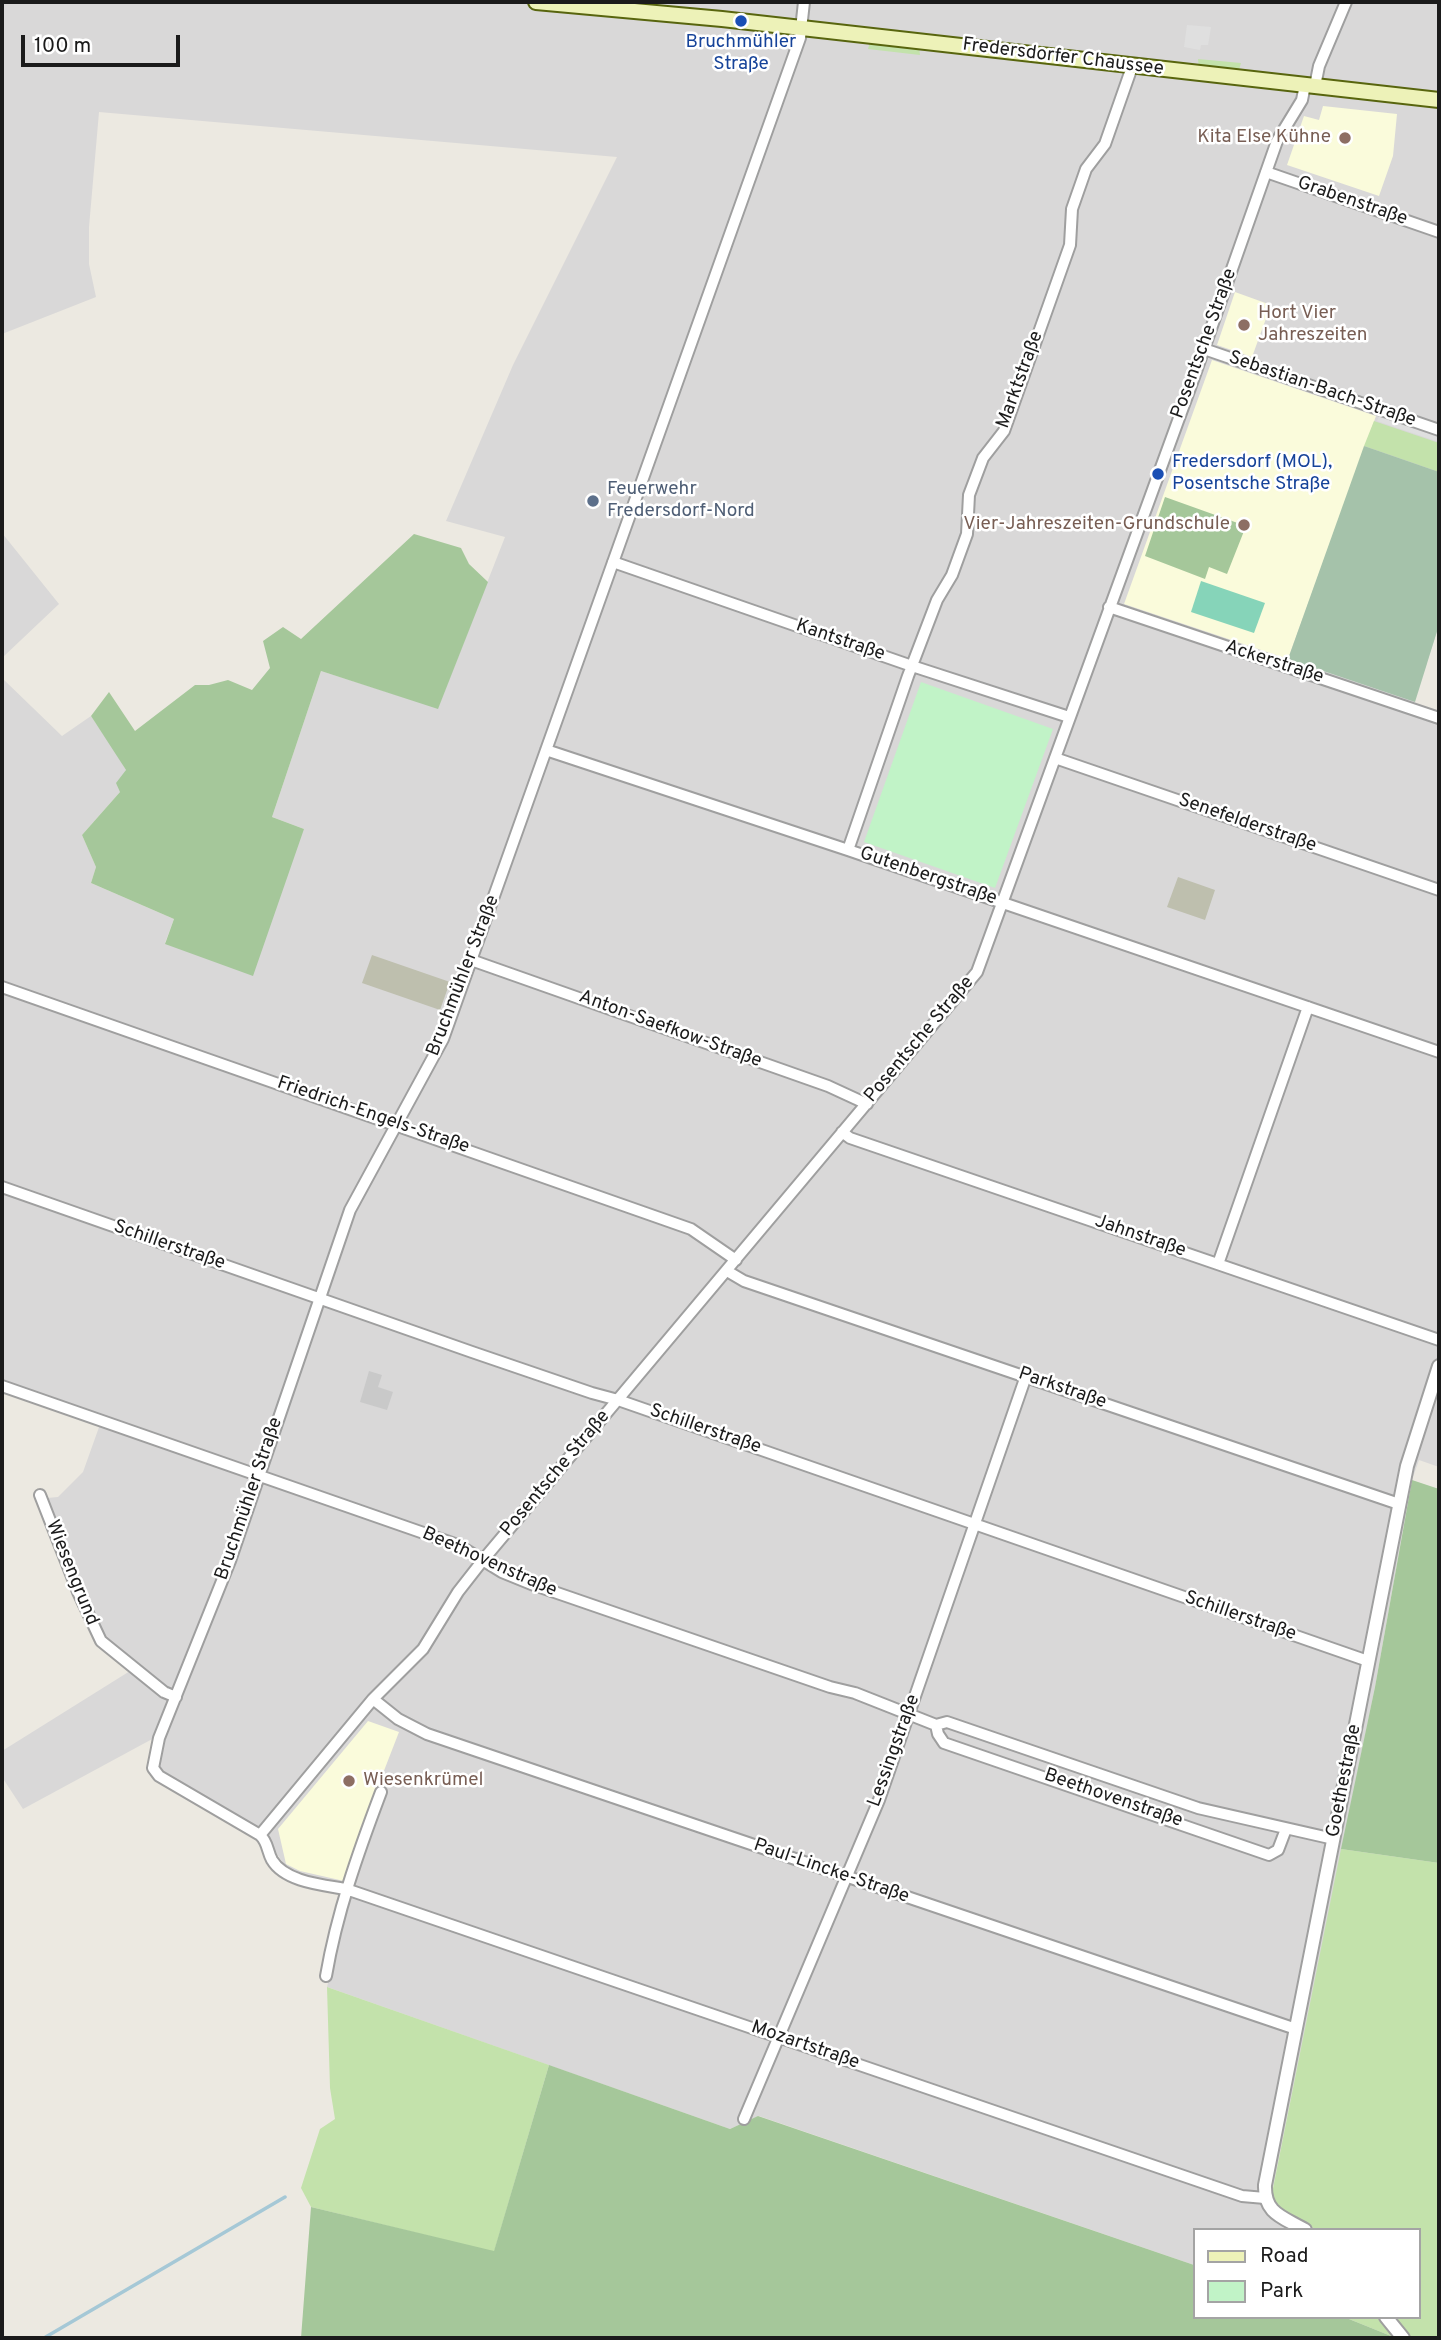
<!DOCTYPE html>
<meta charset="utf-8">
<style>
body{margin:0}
#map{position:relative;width:1441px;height:2340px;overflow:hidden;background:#ece9e1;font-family:Overpass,sans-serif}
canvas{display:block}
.frame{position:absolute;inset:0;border:4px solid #1b1b1b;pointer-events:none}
.legend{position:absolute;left:1193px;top:2228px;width:228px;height:91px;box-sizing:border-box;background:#fff;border:2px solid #a4a4a4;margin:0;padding:9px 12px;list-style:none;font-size:21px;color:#1b1b1b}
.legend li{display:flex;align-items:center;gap:14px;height:35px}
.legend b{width:35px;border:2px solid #a4a4a4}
.scale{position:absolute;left:21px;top:35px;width:159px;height:32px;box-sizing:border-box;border:4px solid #1b1b1b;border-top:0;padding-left:9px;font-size:21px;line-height:24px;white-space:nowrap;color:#1b1b1b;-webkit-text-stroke:5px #fff;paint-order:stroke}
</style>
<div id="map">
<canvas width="1441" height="2340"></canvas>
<div class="frame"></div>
<ul class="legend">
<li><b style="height:9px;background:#edf2b8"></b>Road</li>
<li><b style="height:19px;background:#c1f3c7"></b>Park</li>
</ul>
<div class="scale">100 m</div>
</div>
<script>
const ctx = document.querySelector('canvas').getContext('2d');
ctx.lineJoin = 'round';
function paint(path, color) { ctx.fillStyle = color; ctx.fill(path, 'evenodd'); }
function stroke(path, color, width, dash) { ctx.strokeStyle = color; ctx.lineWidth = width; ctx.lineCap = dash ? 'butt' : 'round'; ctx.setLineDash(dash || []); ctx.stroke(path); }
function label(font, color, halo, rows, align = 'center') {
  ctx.font = font + ' Overpass,sans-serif'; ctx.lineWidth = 5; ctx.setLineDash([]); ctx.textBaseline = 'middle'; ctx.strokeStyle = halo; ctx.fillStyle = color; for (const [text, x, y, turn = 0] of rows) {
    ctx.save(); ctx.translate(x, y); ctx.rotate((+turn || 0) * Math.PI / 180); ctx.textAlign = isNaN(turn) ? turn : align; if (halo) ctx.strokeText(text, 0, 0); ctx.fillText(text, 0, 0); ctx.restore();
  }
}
paint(new Path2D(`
 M 2,2 L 1439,2 L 1439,625 L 1410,715 L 1439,725 L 1439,1467 L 1419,1460 L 1412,1480 L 1375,1687 L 1270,2202 L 1317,2230 L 1194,2230 L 1194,2265 L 759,2116 L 730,2129 L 327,1987 L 351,1889 L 288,1870 L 259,1828 L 159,1769 L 167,1731 L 23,1809 L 2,1777 L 2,1751 L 138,1666 L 103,1635 L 47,1498 L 58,1497 L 83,1472 L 103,1416 L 2,1381 L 2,678 L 62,736 L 91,716 L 113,748 L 126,770 L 120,792 L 82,835 L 96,867 L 91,883 L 174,919 L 165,943 L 304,829 L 272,817 L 321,671 L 438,708 L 505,537 L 446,521 L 513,365 L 617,157 L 99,112 L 89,227 L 89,264 L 96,297 L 2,334 Z
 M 2,533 L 59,604 L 2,658 Z`), '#d9d8d8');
paint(new Path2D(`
 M 1323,106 L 1397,114 L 1393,156 L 1379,196 L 1287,165 L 1304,116 L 1319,120 Z
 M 1235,292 L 1271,305 L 1252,357 L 1217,345 Z
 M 1212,360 L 1376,416 L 1288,659 L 1124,604 Z
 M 368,1721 L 399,1732 L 354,1848 L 344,1881 L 300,1871 L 286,1864 L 278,1829 Z`), '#fafbdb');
paint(new Path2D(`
 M 369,1371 L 382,1375 L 378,1387 L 393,1392 L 387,1410 L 360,1402 Z`), '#c9c9c9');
paint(new Path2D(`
 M 1178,877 L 1215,890 L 1205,920 L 1167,907 Z
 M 372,955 L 450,982 L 440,1010 L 362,983 Z`), '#bebfae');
paint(new Path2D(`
 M 870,42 L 919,47 L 920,55 L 868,49 Z
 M 1198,59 L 1241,63 L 1238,73 L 1199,68 Z
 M 1374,421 L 1439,443 L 1439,472 L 1364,446 Z
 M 1341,1849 L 1439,1863 L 1439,2338 L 1396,2338 L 1344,2317 L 1418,2317 L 1418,2230 L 1317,2230 L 1270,2203 Z
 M 327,1987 L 549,2065 L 494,2252 L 311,2207 L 301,2188 L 320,2129 L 335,2119 L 330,2088 Z`), '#c3e2ab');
paint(new Path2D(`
 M 1165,497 L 1246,526 L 1227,574 L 1209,567 L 1205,579 L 1145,556 Z
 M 414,534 L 461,548 L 469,564 L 488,582 L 438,709 L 321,671 L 272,817 L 304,829 L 253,976 L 165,944 L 174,919 L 91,883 L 96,867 L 82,835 L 120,792 L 116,783 L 126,770 L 91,716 L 109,692 L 135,731 L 195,685 L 209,685 L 228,680 L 252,690 L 270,668 L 263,641 L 283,627 L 301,639 Z
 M 1412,1480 L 1439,1489 L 1439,1863 L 1341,1849 L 1375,1687 Z
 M 549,2065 L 730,2129 L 758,2116 L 1194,2265 L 1194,2317 L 1344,2317 L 1396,2338 L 301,2338 L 311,2207 L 494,2251 Z`), '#a5c79a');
paint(new Path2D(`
 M 1364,446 L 1439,472 L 1439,625 L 1415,702 L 1288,659 Z`), '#a5c2aa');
paint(new Path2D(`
 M 921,682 L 1053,729 L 995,888 L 864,842 Z`), '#c1f3c7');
paint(new Path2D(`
 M 1201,581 L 1265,603 L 1254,633 L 1191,612 Z`), '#86d4b9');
paint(new Path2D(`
 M 1187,25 L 1211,27 L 1208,45 L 1201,45 L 1200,50 L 1184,47 Z
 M 1380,414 L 1439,435 L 1439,442 L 1377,421 Z`), '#dfdfdf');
stroke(new Path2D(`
 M 44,2338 L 285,2197`), '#a5c8d6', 3.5);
const minor = new Path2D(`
 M 804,2 L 800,38 L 443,1039 L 350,1210 L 230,1561 L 159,1738 L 153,1768 L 159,1776 L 260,1835 C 268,1842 267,1851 272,1860 C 285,1882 323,1885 346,1889 L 1242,2196 L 1265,2198
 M 1315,86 L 1319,66 L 1346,2
 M 1266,172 L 1439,232
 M 1204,349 L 1439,430
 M 613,562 L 912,666 L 1069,717
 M 1109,607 L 1439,718
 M 546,750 L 848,850 L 1439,1052
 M 1055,758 L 1439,890
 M 848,850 L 908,676 L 937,600 L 952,575 L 967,534 L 969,495 L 983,458 L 1004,431 L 1070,245 L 1072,209 L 1086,169 L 1105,144 L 1132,67
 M 471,960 L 828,1086 L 867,1104
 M 2,987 L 691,1229 L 736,1260
 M 842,1132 L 850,1138 L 1439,1340
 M 2,1187 L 472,1352 L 592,1393 L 618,1400 L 1368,1661
 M 1218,1264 L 1308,1007
 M 727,1271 L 744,1281 L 1399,1504
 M 2,1386 L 458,1545 L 502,1572 L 534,1585 L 830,1687 L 855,1693 L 936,1725 L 947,1722 L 1198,1808 L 1334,1839
 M 40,1495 L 78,1592 L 101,1641 L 164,1692 L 176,1697
 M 373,1699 L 398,1719 L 427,1734 L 1296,2029
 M 936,1725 L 938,1734 L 944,1743 L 1269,1855 L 1278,1850 L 1286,1829
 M 260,1835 L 373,1699 L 423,1649 L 458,1592 L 483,1560 L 977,972 L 1194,377 L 1277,141 L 1302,100 L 1305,85
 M 326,1976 C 337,1912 358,1853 381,1792
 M 744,2119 L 879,1800 L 1026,1376`);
const tertiary = new Path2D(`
 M 1305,2230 C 1283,2217 1264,2214 1265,2185 L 1407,1466 L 1439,1366
 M 1386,2317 L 1403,2338`);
const secondary = new Path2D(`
 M 536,2 L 722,19 L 1439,100`);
stroke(minor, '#9f9f9f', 14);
stroke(tertiary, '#9f9f9f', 16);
stroke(secondary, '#58650e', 18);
stroke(minor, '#fff', 10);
stroke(tertiary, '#fff', 12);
stroke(secondary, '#edf2b8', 14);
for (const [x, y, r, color] of [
 [741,21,7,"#1a4fb4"],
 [1345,138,7,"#8d6e63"],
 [1244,325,7,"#8d6e63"],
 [1158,474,7,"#1a4fb4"],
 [593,501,7,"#5c6f8a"],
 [1244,525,7,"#8d6e63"],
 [349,1781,7,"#8d6e63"]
]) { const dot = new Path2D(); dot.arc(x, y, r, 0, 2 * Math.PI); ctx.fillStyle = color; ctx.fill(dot); stroke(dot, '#fff', 2.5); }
label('19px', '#164399', '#fff', [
 ["Bruchmühler",741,43],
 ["Straße",741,65],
 ["Fredersdorf (MOL),",1172,463,"left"],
 ["Posentsche Straße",1172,485,"left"]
]);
label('19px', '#1b1b1b', '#fff', [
 ["Fredersdorfer Chaussee",1063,58,7],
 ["Grabenstraße",1352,202,19],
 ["Posentsche Straße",1205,344,-70],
 ["Marktstraße",1021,380,-70],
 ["Sebastian-Bach-Straße",1322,390,19],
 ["Kantstraße",840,641,19],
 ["Ackerstraße",1274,663,18],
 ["Senefelderstraße",1247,824,19],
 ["Gutenbergstraße",928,877,19],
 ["Bruchmühler Straße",464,976,-69],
 ["Anton-Saefkow-Straße",670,1030,20],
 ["Posentsche Straße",920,1040,-50],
 ["Friedrich-Engels-Straße",373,1116,19],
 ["Jahnstraße",1140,1237,19],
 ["Schillerstraße",169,1246,19],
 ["Parkstraße",1062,1389,19],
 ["Schillerstraße",705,1430,19],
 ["Posentsche Straße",556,1474,-50],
 ["Bruchmühler Straße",250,1499,-71],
 ["Beethovenstraße",489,1563,24],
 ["Wiesengrund",71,1573,68],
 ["Schillerstraße",1240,1617,19],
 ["Lessingstraße",895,1751,-70],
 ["Goethestraße",1345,1781,-79],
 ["Beethovenstraße",1113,1799,19],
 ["Paul-Lincke-Straße",831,1872,19],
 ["Mozartstraße",805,2046,19]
]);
label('19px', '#785e54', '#fff', [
 ["Kita Else Kühne",1331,138],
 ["Hort Vier",1258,314,"left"],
 ["Jahreszeiten",1258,336,"left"],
 ["Vier-Jahreszeiten-Grundschule",1230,525],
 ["Wiesenkrümel",363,1781,"left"]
], 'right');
label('19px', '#4e5e75', '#fff', [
 ["Feuerwehr",607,490],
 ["Fredersdorf-Nord",607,512]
], 'left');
</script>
